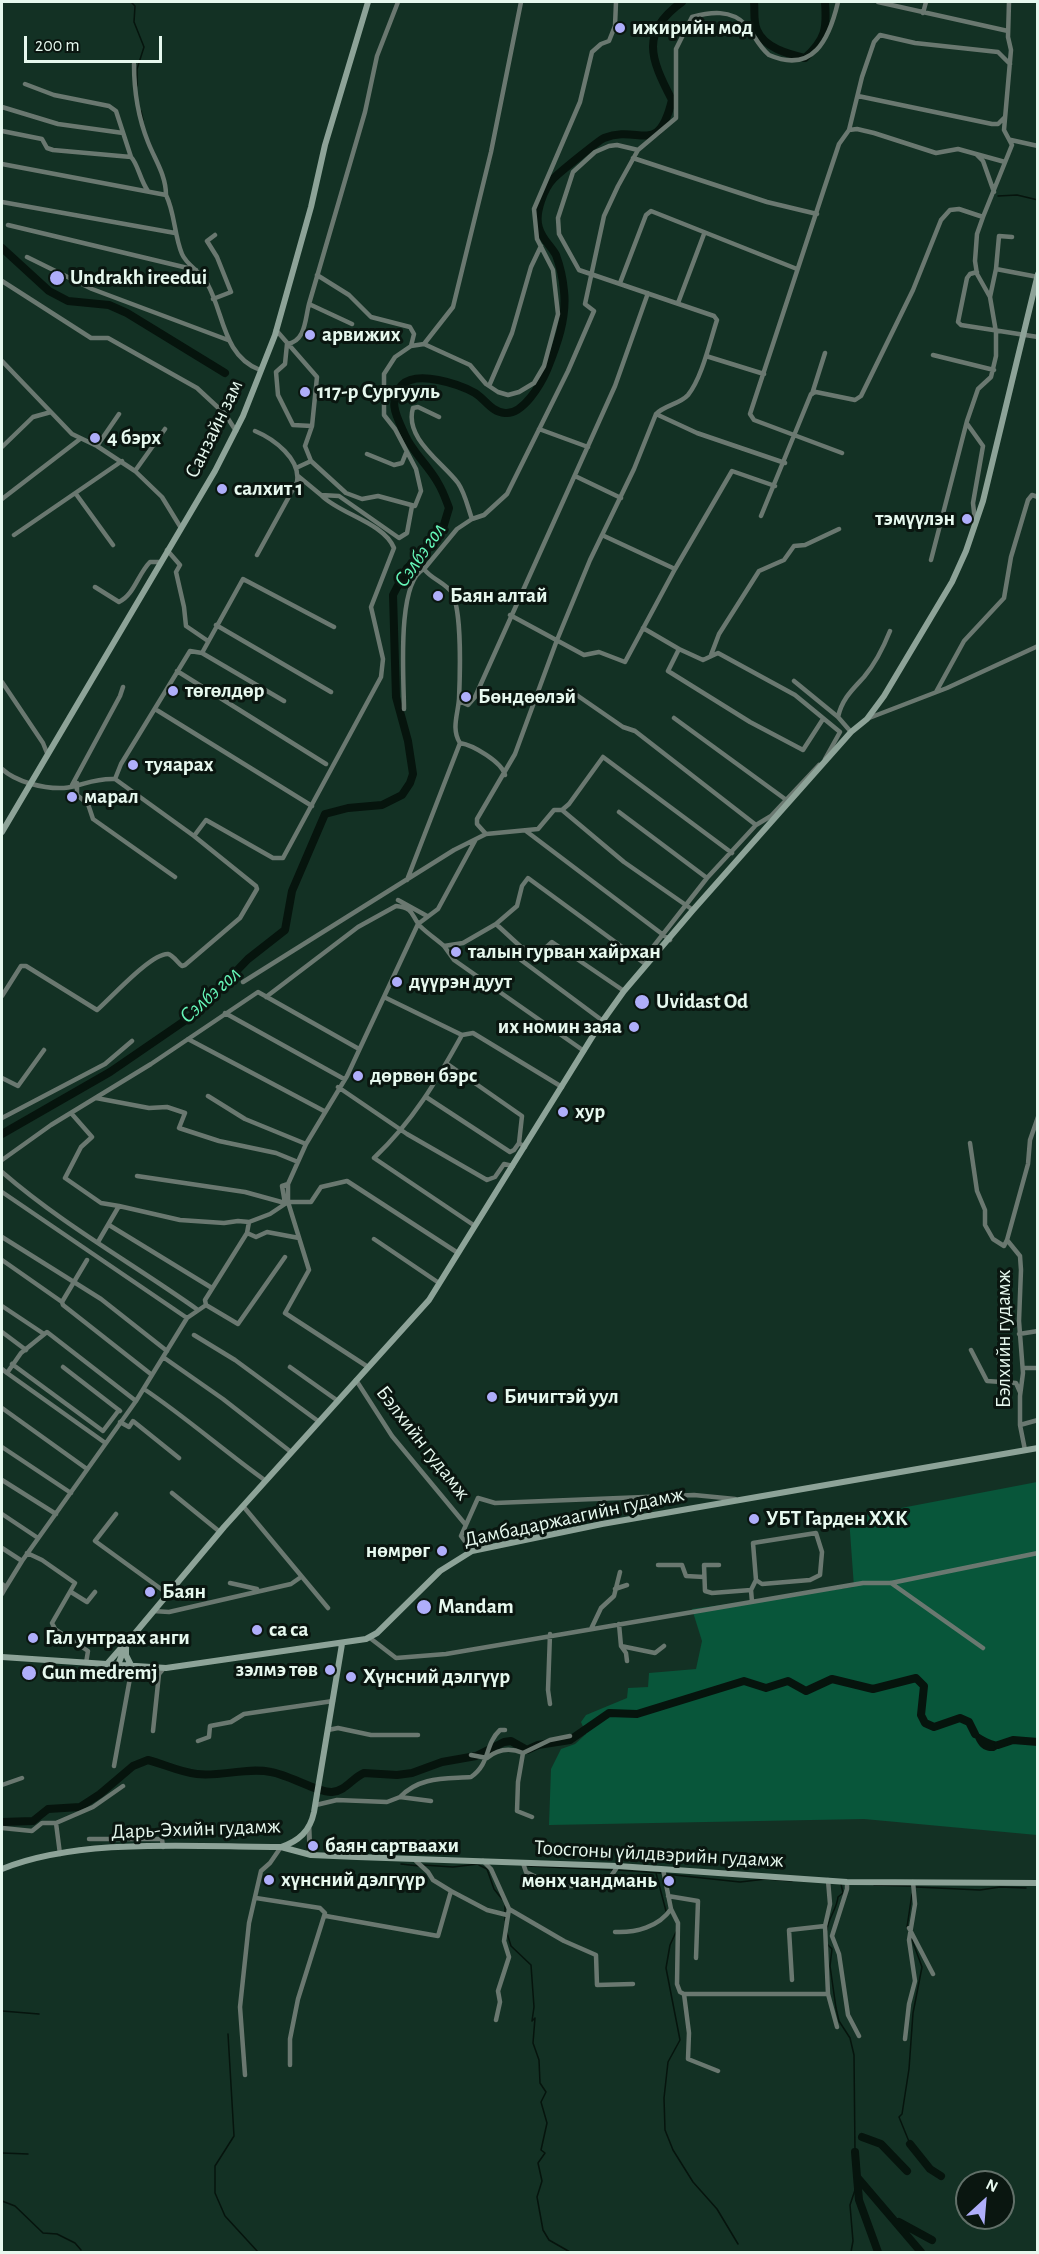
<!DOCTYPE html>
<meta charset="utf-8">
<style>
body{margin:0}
#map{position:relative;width:1039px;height:2254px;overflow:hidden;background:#133124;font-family:"Alegreya Sans",sans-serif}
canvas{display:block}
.frame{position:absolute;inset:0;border:3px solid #e6f8ee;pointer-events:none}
.north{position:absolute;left:955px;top:2170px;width:60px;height:60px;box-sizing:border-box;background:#0a1610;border:2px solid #627069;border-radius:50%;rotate:26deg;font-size:16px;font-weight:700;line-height:24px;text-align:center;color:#e6f8ee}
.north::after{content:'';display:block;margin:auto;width:21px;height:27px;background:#afaefa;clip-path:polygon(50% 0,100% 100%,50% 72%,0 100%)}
.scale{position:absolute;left:24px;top:36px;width:138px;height:27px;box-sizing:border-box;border:3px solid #e6f8ee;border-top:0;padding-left:8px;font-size:18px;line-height:21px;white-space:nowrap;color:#e6f8ee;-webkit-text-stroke:4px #0a1610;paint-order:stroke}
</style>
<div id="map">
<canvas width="1039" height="2254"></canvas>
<div class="frame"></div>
<div class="north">N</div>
<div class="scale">200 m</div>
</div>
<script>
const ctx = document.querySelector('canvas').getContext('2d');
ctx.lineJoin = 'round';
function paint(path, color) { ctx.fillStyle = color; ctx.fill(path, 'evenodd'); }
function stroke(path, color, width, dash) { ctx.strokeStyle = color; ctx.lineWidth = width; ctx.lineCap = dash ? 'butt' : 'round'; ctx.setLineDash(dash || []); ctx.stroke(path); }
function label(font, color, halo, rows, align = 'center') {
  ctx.font = font + ' "Alegreya Sans",sans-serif'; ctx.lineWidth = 6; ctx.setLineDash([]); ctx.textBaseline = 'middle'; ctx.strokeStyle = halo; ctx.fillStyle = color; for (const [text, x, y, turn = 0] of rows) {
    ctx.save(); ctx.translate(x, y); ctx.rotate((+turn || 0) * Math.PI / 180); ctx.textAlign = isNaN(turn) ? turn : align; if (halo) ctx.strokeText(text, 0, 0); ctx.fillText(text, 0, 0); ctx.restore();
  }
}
paint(new Path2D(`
 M 1037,1482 L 1037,1835 L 864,1819 L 549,1825 L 551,1769 L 561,1749 L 575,1744 L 586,1734 L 581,1722 L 586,1715 L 627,1698 L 628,1688 L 648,1687 L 649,1673 L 696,1669 L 702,1641 L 692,1609 L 854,1587 L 849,1518 Z`), '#08563a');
paint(new Path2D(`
 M 970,1726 C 980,1736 993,1743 1007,1743 L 994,1751 C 978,1752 976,1739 970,1726 Z`), '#06140d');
stroke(new Path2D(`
 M 131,2 L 135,6 L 134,22 L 144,47 L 137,69 L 137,86
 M 141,111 L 143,120
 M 998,196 L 1017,195 L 1038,200
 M 401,1864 L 419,1866
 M 423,1865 L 453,1867 L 478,1864
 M 479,1865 L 487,1869 L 494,1889 L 502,1899
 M 528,1866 L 613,1870
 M 618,1870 L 661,1873
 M 656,1873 L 666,1911
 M 665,1874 L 740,1882 L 766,1879 L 792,1881
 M 874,1885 L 911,1886
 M 916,1887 L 980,1890 L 1000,1887 L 1026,1888
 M 505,1906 L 505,1920
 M 907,1927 L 912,1894
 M 827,1930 C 828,1918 837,1909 838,1897 L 843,1893 L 841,1884
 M 676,1932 L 670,1945 L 666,1968 L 680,2040 L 668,2062 L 664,2098 L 665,2130 L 673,2150 L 693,2182 L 717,2209 L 738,2244
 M 507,1933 L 511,1946 L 531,1965 L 534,2007 L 532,2021 L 535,2018 L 533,2043 L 539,2060 L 540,2083 L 546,2092 L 541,2102 L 547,2123 L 541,2150 L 545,2153 L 538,2163 L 542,2181 L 537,2197 L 543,2230 L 549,2240 L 570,2252
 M 827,1944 L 832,1949 L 830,1966 L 836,2008 L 839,2021 L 850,2038 L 854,2055 L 855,2152
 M 2,2011 L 39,2014
 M 228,2034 L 234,2136 L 215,2166 L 215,2193 L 225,2216 L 258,2252
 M 910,2144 L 899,2117 L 902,2114 L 909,2069 L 913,2013 L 922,1967 L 911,1937
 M 2,2153 L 28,2154
 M 2,2201 L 15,2206 L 43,2233 L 57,2234 L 75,2243 L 81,2250
 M 851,2252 L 853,2241 L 850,2205 L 857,2184`), '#06140d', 1.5);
stroke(new Path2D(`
 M 754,2 C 755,10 753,22 757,30 C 764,48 789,54 805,58 C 826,39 827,28 825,2
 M 2,248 L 49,291 L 68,301 L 109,305 L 127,313 L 225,373
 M 2,1134 L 110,1072 L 196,1013 L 248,959 L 285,930 L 292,891 L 325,814 L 348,808 L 382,805 L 402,795 L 410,783 L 413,774 L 408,741 L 396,697 L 393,595 L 407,568 L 426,552 L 443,528 L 449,508 C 446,500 443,491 438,483 C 429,466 413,453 405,435 C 397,417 387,402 402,385 C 417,370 459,384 475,393 C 485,399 491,412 505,413 C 523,415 541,384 547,370 C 557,345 567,318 564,291 C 563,279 560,266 556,255 C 551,246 542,239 539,228 C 534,214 544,188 554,178 C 560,172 598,141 604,138 C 640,124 658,158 672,100 C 650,58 640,32 682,2
 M 998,1745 L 1013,1740 L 1038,1742
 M 2,1822 L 33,1821 L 48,1809 L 80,1807 L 100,1794 L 133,1766 L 148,1760 C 164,1764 179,1772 197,1774 C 221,1777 246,1767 271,1772 C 289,1775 319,1793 332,1792 C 346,1791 352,1778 364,1773 L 397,1775 L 412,1773 L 442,1762 L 476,1756 L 504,1742 L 511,1741 L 527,1750 L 538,1745 L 570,1740 L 609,1713 L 637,1714 L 744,1681 L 766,1688 L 788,1681 L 806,1691 L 832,1679 L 873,1689 L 916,1678 L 924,1686 L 921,1715 L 925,1723 L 934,1727 L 960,1718 L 969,1722 L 975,1734
 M 862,2137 L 881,2144 L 907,2171
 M 910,2144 L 930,2169 L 941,2176
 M 855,2152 L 857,2177 L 921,2252
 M 857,2177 L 859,2200 L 878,2252
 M 899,2222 L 932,2240`), '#06140d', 8);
stroke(new Path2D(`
 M 878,2 L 1008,31
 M 923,13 L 926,2
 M 134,64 C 134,92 138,117 148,142 C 155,160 166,175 166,195
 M 25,84 L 54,95 L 109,106 L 116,111 L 131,157 C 138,164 140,180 148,191
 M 858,96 L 992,124 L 998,124 L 1005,117
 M 2,107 L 58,124 L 123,133
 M 849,130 L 857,129 L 874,133 L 936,153 L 958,149 L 1005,162
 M 2,131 L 42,139 L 47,148 L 53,150 L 131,157
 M 1011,140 L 1038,146
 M 977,155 L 983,161 L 994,192
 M 633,158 L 767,202 L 817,214
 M 2,164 L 166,195 C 175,213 174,235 182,254 C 187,266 202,272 208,285 C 224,314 223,356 260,370
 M 2,202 L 175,233
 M 8,225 L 196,270
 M 27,257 L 92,289 L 228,340
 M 996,269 L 999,236 L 1012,237
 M 977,272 L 970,274 L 967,278 L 958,322 L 961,325 L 1038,337
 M 317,275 L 349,295 L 371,317 L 410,327 L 414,334 L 411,346
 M 2,281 L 91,338 L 108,338 L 197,388 L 225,414 L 236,431
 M 620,283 L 646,215 L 651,211 L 797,269
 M 990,297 L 996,269 L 1038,277
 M 213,299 L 231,292 L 217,257 L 207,241 L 215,235
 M 678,303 L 704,234
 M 309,304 L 365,112 L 377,56 L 398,2
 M 276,330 L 317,377 L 312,426 L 305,446 L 311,461 L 346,493 L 362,499 L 378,496 L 415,506 L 421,491 L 416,469 L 395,429 L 384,415 L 384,374 L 395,357 L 411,346 L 424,344 L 470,365 L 486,384 L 498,392 L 508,395 L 519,392 L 534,383 L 544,366 L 558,314 L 553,270 L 537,239 L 534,209 L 580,102 L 592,52 L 601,44 L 609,41 L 615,26 L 616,2
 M 424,344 L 453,307 L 491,152 L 521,2
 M 933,355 L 994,370
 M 706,356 L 764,374
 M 2,361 L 72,434 L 97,446 L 135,471 L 162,497 L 181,528
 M 489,386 L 512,333 L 531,267 L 541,246
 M 812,394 L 825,353
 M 656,414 L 697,433 L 785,463
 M 439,417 L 418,407 L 413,408 C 404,438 442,462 458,483 C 465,493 468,508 472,519
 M 968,425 L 983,446 L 973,503 L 975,521
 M 312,426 L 293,425 L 278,395 L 276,372 L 285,364 L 287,344 C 306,341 305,319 309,304 L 352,324
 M 539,429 L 588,447
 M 255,431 C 274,439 301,459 297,482 L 257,555
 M 97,446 L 119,414
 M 2,447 L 33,417 L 51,412
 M 842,453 L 754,420 L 750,414 L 824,189 L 839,144 L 849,130 L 862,77 L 874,42 L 880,35 L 915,43 L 998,52 L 1010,64
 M 367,454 L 394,465 L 402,463 L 406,453
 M 296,468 L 311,461
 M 135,471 L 165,429
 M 298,476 L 321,495 L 339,496 L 399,538 L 407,533 L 412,506
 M 575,476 L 621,498
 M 76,494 L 113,545
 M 2,499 L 80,439
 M 761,516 L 811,394 L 816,392 L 855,400 L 861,396 L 913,290 L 941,220 L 950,210 L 959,209 L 983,217 L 1012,145 L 1004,130 L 1011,50 L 1008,37 L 1009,2
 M 14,535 L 122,461
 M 602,535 L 675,569
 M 167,550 L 180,565 L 176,572 L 184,607 L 186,626 L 208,641
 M 931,560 L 967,421 L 978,389 L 991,377 L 996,356 L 996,332 L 990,297 L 977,274 L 975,261 L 977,234 L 983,217
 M 95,587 L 119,602 C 134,595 138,574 150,562 L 160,562
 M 510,615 L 584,655 L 599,652 L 625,662 L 675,569 L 732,471 L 775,486
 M 216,625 L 331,692
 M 643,628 L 679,649
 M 202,653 L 284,701
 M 711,655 L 719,634 L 759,571 L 784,560 L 794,546 L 805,545 L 839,529
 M 177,671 L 326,764
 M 794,681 L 838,717
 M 2,682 L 43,743 L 47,753
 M 568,689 L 623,727 L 635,731 L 756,825
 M 936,692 L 964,641 L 1004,598 L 1011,557 L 1028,500 L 1032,495 L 1038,497
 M 459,701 L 468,705 L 475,697 L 615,386 L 648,293
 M 155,709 L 312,806
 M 404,709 C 404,681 396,582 424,569
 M 674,718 L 785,799
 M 869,718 L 947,688 L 1038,646
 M 823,719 L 803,750 L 750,722 L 668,671 L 679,649 L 703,660 L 718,653 L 795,695 L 840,732 L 825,759
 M 851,732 L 838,717 C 842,699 852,690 864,677 C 874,665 884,646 890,631
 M 460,743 C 473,745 502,762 505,775
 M 2,769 C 16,782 44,789 64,788 C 83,786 92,778 115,779 L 121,764 L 190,651 L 202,653 L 243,579 L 334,627
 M 77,783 L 77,795 L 88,804 L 93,819 L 175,877
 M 72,785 L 120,696 L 123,687
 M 562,810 L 624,862 L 693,910
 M 619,812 L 707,878
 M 526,831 L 670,940
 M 486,834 L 477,824 L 477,819 L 515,754 L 557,640 L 590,560 L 634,469 L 656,414 C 665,405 680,404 688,395 C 702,378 710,341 717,320 L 714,316 L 579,270 L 559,234 L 558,218 L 573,172 L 595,152 L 609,146 L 617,145 L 638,150
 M 194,836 L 206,820 L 273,858 L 283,858 L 381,677 L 383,659 L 371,607 L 394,548 C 383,522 339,514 321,495
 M 407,880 L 460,743 C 451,729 458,714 459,699 C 460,676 462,611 452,593 C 446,583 431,579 424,569 L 457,529 L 472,519 L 484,515 L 507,494 L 568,371 L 594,311 L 585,304 L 604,216 L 618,186 L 638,150 L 676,118 L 676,49 L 692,17 C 710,12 731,9 746,25 C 754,34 758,46 769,55 C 813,74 829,40 838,2
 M 398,900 L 427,916
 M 496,924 L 521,947 L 521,960 L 603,1021
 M 444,946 L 454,960 L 584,1051
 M 521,947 L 540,953 L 552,942 L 624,991
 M 642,961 L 707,878 L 756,825 L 771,816 L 819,765
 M 243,982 L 454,850 L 486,834 L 538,829 L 554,810 L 562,810 L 569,804 L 603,757 L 732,853
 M 2,996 L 21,966 L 26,966 L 97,1010 C 110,999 151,953 168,954 C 173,955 178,963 182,966 L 185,965 L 240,918 L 257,889 L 256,886 L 194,836 L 115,779
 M 266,997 L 358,927 L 396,906 C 415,908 411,916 420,926 C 427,933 436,939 444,946 L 463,943 L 496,924 L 517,906 L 522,886 L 528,878 L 644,963
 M 384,997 L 462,1035 C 436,1082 413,1121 374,1158 L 475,1226
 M 225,1013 L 344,1079
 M 462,1035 L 473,1033 L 562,1087
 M 188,1039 L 324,1111
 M 446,1063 L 522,1116 L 519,1143 L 525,1147
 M 2,1078 L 18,1086 L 44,1050
 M 338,1087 L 407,1134 L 487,1180 L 495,1177 L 504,1164 L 513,1166
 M 208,1096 L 245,1119 L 306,1144
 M 426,1097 L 510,1152 L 514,1150 L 519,1143
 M 96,1098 L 149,1108 L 167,1107 L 185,1113 L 179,1128 L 219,1141 L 276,1153 L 298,1162
 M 71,1113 L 92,1137 L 81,1147 L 65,1178 L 101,1203 L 119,1206
 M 2,1118 L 105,1064 L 132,1041
 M 970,1143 L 977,1191 L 985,1210 L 985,1225 L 993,1239 L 1004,1246 L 1007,1240
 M 2,1160 L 51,1125 L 151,1064 L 258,992 L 359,1049
 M 2,1172 C 63,1225 132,1263 198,1310
 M 137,1176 L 245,1192 L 285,1203 L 282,1186 L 288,1184
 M 2,1192 L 187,1318
 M 109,1225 L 212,1288
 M 247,1233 L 256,1237 L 267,1232 L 299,1238
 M 2,1237 L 101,1299 L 167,1351
 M 374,1239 L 439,1283
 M 98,1242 L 119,1206 L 180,1220 L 224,1223 L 238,1221 L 249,1222 L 270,1214 L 288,1202 L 311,1202 L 321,1187 L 347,1181 L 458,1253
 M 2,1260 L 62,1302 L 63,1305 L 152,1375
 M 62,1302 L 87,1260
 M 206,1305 L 205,1300 L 247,1233 L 249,1222
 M 2,1306 L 44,1334
 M 2,1332 L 26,1350
 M 1019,1334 L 1038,1331
 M 194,1335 L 235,1360 L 318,1421
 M 971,1350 L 987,1381 L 1016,1383 L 1020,1392
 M 163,1357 L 223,1399 L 291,1452
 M 12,1364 L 103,1431 L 119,1410
 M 63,1367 L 120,1411
 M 290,1367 L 338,1401
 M 368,1367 L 285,1313 L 309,1270 L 288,1202 L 288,1184 L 306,1144 L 347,1076 L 418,924 L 438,909 L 476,839
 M 1023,1368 L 1038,1368
 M 2,1369 L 7,1373 L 21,1353 L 47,1332 L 136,1401
 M 7,1373 L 104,1442
 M 356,1380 L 392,1436 L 465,1524
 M 144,1389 C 187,1418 224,1451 266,1481
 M 2,1408 L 87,1469
 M 120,1422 L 129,1427 L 133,1421 L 179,1458
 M 1020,1425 L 1020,1396 L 1023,1373 L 1019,1321 L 1021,1270 L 1020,1256 L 1007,1240 L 1028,1164 L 1030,1140 L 1038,1117
 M 2,1447 L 71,1493
 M 1025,1450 L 1020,1425 L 1038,1420
 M 2,1480 L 56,1514
 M 172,1493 L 220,1532
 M 243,1506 L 328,1608
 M 2,1514 L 38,1538
 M 116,1514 L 95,1541 L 168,1594
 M 2,1548 L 22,1561 L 136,1401 L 187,1318 L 206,1305 L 238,1324 L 285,1257
 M 472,1551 L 461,1536 L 478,1498 L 495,1503 L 694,1495 L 735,1499
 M 27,1553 L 42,1560 L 75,1583 L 52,1623 L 55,1629 L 88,1651 L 86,1663
 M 658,1565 L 682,1565 L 686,1576 L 704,1577
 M 719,1565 L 704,1565 L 705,1591 L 712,1593 L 751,1590
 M 230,1583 L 257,1589
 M 891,1583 L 983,1648
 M 2,1584 L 6,1587 L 2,1594
 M 6,1587 L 22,1561
 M 615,1589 L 627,1585
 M 71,1592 L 87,1602 L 95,1592
 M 752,1602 L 751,1590 L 756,1580 L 753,1543 L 816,1533 L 822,1552 L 820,1575 L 810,1580 L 762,1584 L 756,1580
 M 153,1611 L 169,1612 L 291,1584 L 301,1577
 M 619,1624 L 621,1646 L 626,1653 L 627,1661
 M 591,1629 L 601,1608 L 614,1596 L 620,1572
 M 370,1638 L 396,1658 L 446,1654 L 863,1583 L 891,1583 L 1038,1553
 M 621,1646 L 655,1653 L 664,1646
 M 550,1704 L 548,1690 L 550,1634
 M 328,1730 L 338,1728 L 371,1735 L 418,1735
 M 153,1731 L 159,1674 L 164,1668
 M 198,1741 L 209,1737 L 210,1726 L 231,1722 L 244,1714 L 333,1701
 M 523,1753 L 518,1782 L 517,1811 L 532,1817
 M 471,1755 L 487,1758 C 498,1749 511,1748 523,1753 L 550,1740 L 570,1736
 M 114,1766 L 132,1667
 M 2,1785 L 22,1778
 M 400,1797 C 420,1776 446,1779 471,1777 C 491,1763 484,1745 500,1730 L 505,1730
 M 316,1805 L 337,1800 L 387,1802 L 400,1797 L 431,1801
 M 2,1828 L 32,1831 L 42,1823 L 56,1823
 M 89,1839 L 162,1839 L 163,1847
 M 60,1854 L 56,1823 L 93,1807 L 123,1786
 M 483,1861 L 491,1869 L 509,1909 L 504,1941 L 509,1957 L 498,1991 L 500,2002 L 496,2020
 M 523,1863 L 526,1872 C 559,1890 573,1889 609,1879 L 618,1866
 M 663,1869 L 671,1909 L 678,1923 L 677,1984 L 680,1992 L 684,1994 L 828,1994 L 837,2027
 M 828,1880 L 830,1904 L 825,1926 L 828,1994
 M 847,1882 L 847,1889 L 832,1936 L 839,1954 L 848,2015 L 859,2036
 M 451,1891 L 487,1910 L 507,1915
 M 668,1896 L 698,1901 L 696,1958
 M 256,1898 L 320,1908 L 325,1913 L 298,1999 L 290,2039 L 290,2065
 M 509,1909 L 564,1941 L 596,1955 L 597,1985 L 633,1984
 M 326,1916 L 438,1936 L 451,1891 L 433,1880 L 428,1872 L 416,1861
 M 909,1928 L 933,1974
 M 615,1932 C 635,1933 659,1927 671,1909
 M 792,1980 L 789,1930 L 825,1926
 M 684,1994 L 689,2033 L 688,2059 L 718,2071
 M 905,2039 L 909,2004 L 915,1981 L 909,1940 L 915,1904 L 913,1882
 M 245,2075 L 240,2007 L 249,1923 L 261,1871 L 270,1863 L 281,1847`), '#6a7870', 4.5);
stroke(new Path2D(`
 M 309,1828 L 310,1854`), '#6a7870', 5);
stroke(new Path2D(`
 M 2,832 L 215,471 L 243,416 L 275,335 L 311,207 L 325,145 L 368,2
 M 126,1644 L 126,1655 L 132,1667
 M 2,1657 L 166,1668 L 366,1639 L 377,1633 L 440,1571 L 472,1551 L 602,1524 L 1038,1448
 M 107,1664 L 121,1648
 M 118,1665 L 126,1644 L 224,1527 L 429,1300 L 599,1026 L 624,991 L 693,910 L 851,732 L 867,719 L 884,696 L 952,582 L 966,551 L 983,501 L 1038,274
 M 281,1847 L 311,1855 L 357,1857 L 618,1866 L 847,1882 L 1038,1883
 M 2,1869 C 81,1837 194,1847 281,1847 C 299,1841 310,1831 314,1812 L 342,1644`), '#8da398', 6);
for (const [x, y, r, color] of [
 [620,28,6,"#afaefa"],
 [57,278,8,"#afaefa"],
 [310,335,6,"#afaefa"],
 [305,392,6,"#afaefa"],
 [95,438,6,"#afaefa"],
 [222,489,6,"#afaefa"],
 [967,519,6,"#afaefa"],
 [438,596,6,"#afaefa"],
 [173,691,6,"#afaefa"],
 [466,697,6,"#afaefa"],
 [133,765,6,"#afaefa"],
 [72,797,6,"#afaefa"],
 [456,952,6,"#afaefa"],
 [397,982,6,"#afaefa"],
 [642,1002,8,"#afaefa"],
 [634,1027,6,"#afaefa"],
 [358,1076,6,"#afaefa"],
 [563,1112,6,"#afaefa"],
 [492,1397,6,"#afaefa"],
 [754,1519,6,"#afaefa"],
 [442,1551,6,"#afaefa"],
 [150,1592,6,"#afaefa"],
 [424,1607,8,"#afaefa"],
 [257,1630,6,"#afaefa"],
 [33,1638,6,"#afaefa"],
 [330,1670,6,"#afaefa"],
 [29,1673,8,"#afaefa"],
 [351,1677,6,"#afaefa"],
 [313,1846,6,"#afaefa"],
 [269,1880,6,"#afaefa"],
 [669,1881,6,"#afaefa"]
]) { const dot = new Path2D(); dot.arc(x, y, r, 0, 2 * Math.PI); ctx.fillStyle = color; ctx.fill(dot); stroke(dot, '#0a1610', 2); }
label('bold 21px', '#e6f8ee', '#0a1610', [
 ["ижирийн мод",632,28],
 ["Undrakh ireedui",70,278],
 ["арвижих",322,335],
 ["117-р Сургууль",317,392],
 ["4 бэрх",107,438],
 ["салхит 1",234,489],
 ["тэмүүлэн",955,519,"right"],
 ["Баян алтай",450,596],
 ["төгөлдөр",185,691],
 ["Бөндөөлэй",478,697],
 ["туяарах",145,765],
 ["марал",84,797],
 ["талын гурван хайрхан",468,952],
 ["дүүрэн дуут",409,982],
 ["Uvidast Od",656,1002],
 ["их номин заяа",622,1027,"right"],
 ["дөрвөн бэрс",370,1076],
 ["хур",575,1112],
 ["Бичигтэй уул",504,1397],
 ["УБТ Гарден ХХК",766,1519],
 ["нөмрөг",430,1551,"right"],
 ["Баян",162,1592],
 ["Mandam",438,1607],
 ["са са",269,1630],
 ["Гал унтраах анги",45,1638],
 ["зэлмэ төв",318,1670,"right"],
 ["Gun medremj",42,1673],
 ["Хүнсний дэлгүүр",363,1677],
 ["баян сартваахи",325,1846],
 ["хүнсний дэлгүүр",281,1880],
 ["мөнх чандмань",657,1881,"right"]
], 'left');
label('21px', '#e6f8ee', '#0a1610', [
 ["Санзайн зам",214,429,-64],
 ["Бэлхийн гудамж",1004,1339,-90],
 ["Бэлхийн гудамж",423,1443,52],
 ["Дамбадаржаагийн гудамж",574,1517,-12],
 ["Дарь-Эхийн гудамж",196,1829,-2],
 ["Тоосгоны үйлдвэрийн гудамж",659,1854,3]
]);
label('italic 22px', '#65f6b8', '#0a1610', [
 ["Сэлбэ гол",420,555,-55],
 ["Сэлбэ гол",210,995,-42]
]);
</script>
